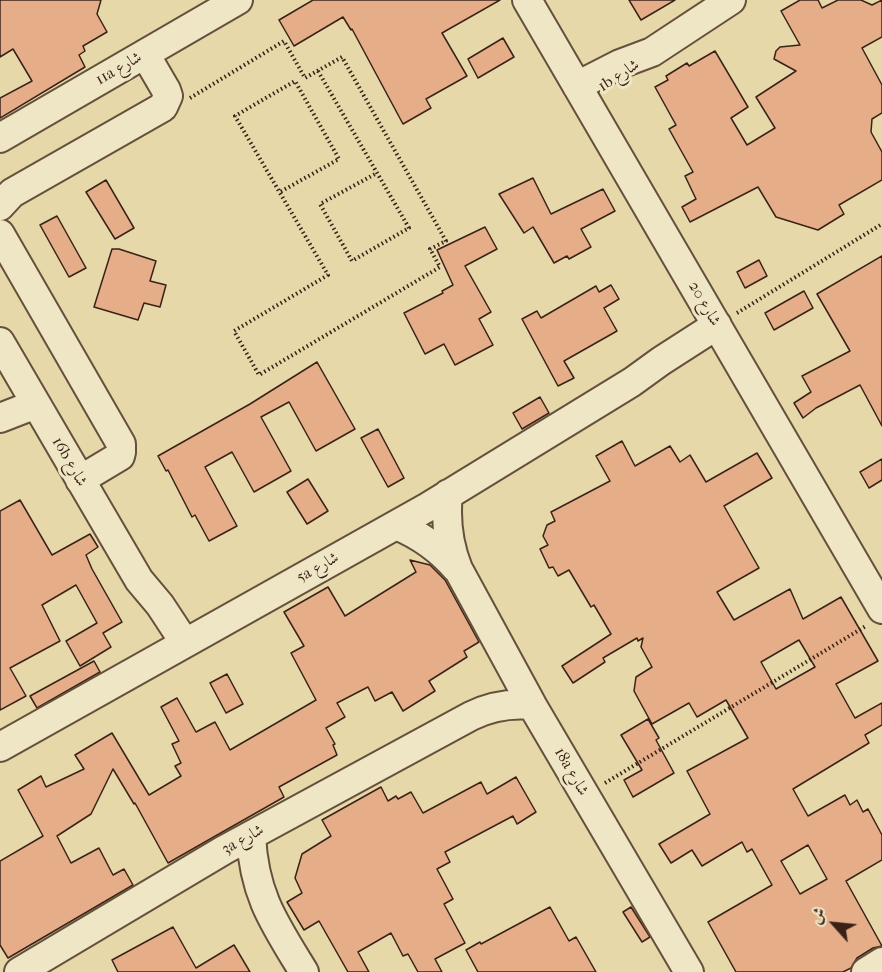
<!DOCTYPE html>
<meta charset="utf-8">
<style>
body{margin:0}
#map{position:relative;width:882px;height:972px;overflow:hidden;background:#e6d8a8;font-family:"IM FELL French Canon",Amiri,serif}
canvas{display:block}
.north{position:absolute;left:804px;top:894px;width:60px;height:60px;-webkit-text-stroke:4px #efe6c6;paint-order:stroke;rotate:297deg;font-size:16px;font-weight:700;line-height:24px;text-align:center;color:#3a2218}
.north::after{content:'';display:block;margin:auto;width:21px;height:27px;background:#3a2218;clip-path:polygon(50% 0,100% 100%,50% 72%,0 100%)}
</style>
<div id="map">
<canvas width="882" height="972"></canvas>
<div class="north">ش</div>
</div>
<script>
const ctx = document.querySelector('canvas').getContext('2d');
ctx.lineJoin = 'round';
function paint(path, color) { ctx.fillStyle = color; ctx.fill(path, 'evenodd'); }
function stroke(path, color, width, dash) { ctx.strokeStyle = color; ctx.lineWidth = width; ctx.lineCap = dash ? 'butt' : 'round'; ctx.setLineDash(dash || []); ctx.stroke(path); }
function label(font, color, halo, rows, align = 'center') {
  ctx.font = font + ' "IM FELL French Canon",Amiri,serif'; ctx.lineWidth = 6; ctx.setLineDash([]); ctx.textBaseline = 'middle'; ctx.strokeStyle = halo; ctx.fillStyle = color; for (const [text, x, y, turn = 0] of rows) {
    ctx.save(); ctx.translate(x, y); ctx.rotate((+turn || 0) * Math.PI / 180); ctx.textAlign = isNaN(turn) ? turn : align; if (halo) ctx.strokeText(text, 0, 0); ctx.fillText(text, 0, 0); ctx.restore();
  }
}
const building = new Path2D(`
 M 0,0 L 101,0 L 97,14 L 107,32 L 83,46 L 85,51 L 79,55 L 85,67 L 0,118 L 0,98 L 32,81 L 13,49 L 0,57 Z
 M 313,0 L 500,0 L 442,33 L 467,76 L 426,99 L 431,108 L 403,124 L 352,29 L 351,30 L 343,17 L 294,46 L 279,20 Z
 M 629,0 L 675,0 L 641,20 Z
 M 800,0 L 818,0 L 822,8 L 838,0 L 861,0 L 872,5 L 882,0 L 882,37 L 862,48 L 882,85 L 882,113 L 872,119 L 871,132 L 882,152 L 882,180 L 839,205 L 844,214 L 818,230 L 776,217 L 758,187 L 690,222 L 682,207 L 696,199 L 685,176 L 693,172 L 669,129 L 676,125 L 655,87 L 668,80 L 666,76 L 687,63 L 689,66 L 715,51 L 748,107 L 731,118 L 747,145 L 775,128 L 756,97 L 796,71 L 774,59 L 776,51 L 780,47 L 800,45 L 781,11 Z
 M 503,38 L 514,57 L 478,78 L 468,59 Z
 M 533,178 L 551,214 L 603,189 L 615,211 L 581,229 L 591,247 L 569,259 L 567,256 L 554,263 L 533,227 L 524,233 L 499,194 Z
 M 106,180 L 134,228 L 115,239 L 86,192 Z
 M 57,216 L 86,268 L 69,277 L 40,225 Z
 M 485,227 L 497,249 L 465,266 L 491,312 L 479,319 L 493,345 L 455,365 L 444,344 L 425,354 L 404,313 L 443,293 L 442,291 L 453,285 L 437,250 Z
 M 112,249 L 119,249 L 156,261 L 150,281 L 166,285 L 160,307 L 144,303 L 138,320 L 94,307 Z
 M 882,256 L 882,426 L 860,385 L 816,408 L 803,418 L 794,403 L 811,392 L 802,376 L 850,351 L 817,294 Z
 M 759,260 L 767,276 L 745,288 L 737,272 Z
 M 611,285 L 619,299 L 604,308 L 617,331 L 564,361 L 574,378 L 558,386 L 522,319 L 537,311 L 541,318 L 596,286 L 599,292 Z
 M 804,291 L 813,308 L 774,330 L 765,313 Z
 M 317,362 L 355,429 L 316,451 L 289,402 L 261,417 L 291,471 L 254,492 L 232,452 L 205,467 L 237,526 L 209,541 L 195,515 L 192,517 L 168,470 L 166,471 L 158,456 L 250,404 Z
 M 540,397 L 549,413 L 522,429 L 513,413 Z
 M 378,429 L 404,478 L 388,487 L 361,438 Z
 M 622,441 L 635,466 L 670,446 L 680,462 L 690,455 L 706,482 L 757,453 L 772,478 L 724,506 L 759,568 L 717,592 L 734,620 L 790,589 L 803,619 L 841,597 L 878,661 L 836,684 L 855,718 L 882,703 L 882,725 L 865,735 L 869,743 L 793,789 L 808,816 L 845,795 L 850,805 L 857,800 L 863,812 L 868,809 L 882,835 L 882,860 L 846,881 L 882,946 L 873,948 L 857,958 L 851,968 L 843,972 L 736,972 L 708,922 L 772,885 L 752,849 L 747,852 L 742,842 L 702,866 L 692,850 L 671,863 L 659,844 L 710,814 L 687,771 L 748,738 L 726,700 L 697,717 L 689,703 L 652,724 L 634,691 L 636,677 L 652,667 L 641,647 L 643,638 L 638,641 L 637,638 L 603,658 L 605,662 L 573,683 L 562,666 L 611,634 L 594,605 L 591,607 L 569,570 L 558,576 L 553,567 L 549,568 L 540,549 L 548,545 L 543,536 L 547,525 L 555,521 L 551,512 L 610,481 L 596,456 ZM 799,640 L 815,667 L 776,689 L 761,662 ZM 808,845 L 827,879 L 800,894 L 781,861 Z
 M 882,459 L 882,480 L 869,488 L 860,472 Z
 M 308,479 L 328,511 L 307,524 L 287,492 Z
 M 20,500 L 52,555 L 90,534 L 98,547 L 86,555 L 92,569 L 122,622 L 103,633 L 111,647 L 80,666 L 66,641 L 97,623 L 76,585 L 42,605 L 60,641 L 10,668 L 26,696 L 0,710 L 0,511 Z
 M 410,560 L 430,565 L 445,580 L 479,642 L 464,651 L 467,657 L 429,681 L 435,691 L 403,711 L 392,692 L 375,701 L 368,687 L 337,703 L 345,717 L 326,728 L 335,744 L 333,745 L 337,755 L 279,787 L 284,797 L 168,863 L 135,803 L 134,804 L 113,769 L 91,814 L 57,836 L 71,863 L 99,848 L 113,875 L 124,869 L 133,885 L 8,958 L 0,945 L 0,861 L 43,836 L 18,790 L 41,776 L 46,787 L 84,769 L 75,755 L 112,733 L 149,795 L 181,776 L 175,766 L 181,763 L 172,744 L 179,741 L 161,707 L 177,698 L 196,732 L 215,722 L 230,750 L 316,700 L 291,653 L 304,646 L 284,612 L 328,587 L 345,616 L 416,572 Z
 M 94,661 L 100,672 L 37,708 L 30,696 Z
 M 227,674 L 243,704 L 226,713 L 210,683 Z
 M 648,719 L 659,738 L 656,740 L 674,773 L 633,797 L 624,780 L 642,770 L 621,735 Z
 M 516,777 L 536,812 L 517,824 L 513,816 L 445,852 L 450,862 L 437,869 L 453,899 L 444,904 L 465,943 L 435,959 L 442,972 L 418,972 L 408,954 L 403,956 L 391,933 L 358,952 L 369,972 L 348,972 L 319,921 L 304,930 L 287,902 L 302,893 L 295,878 L 302,854 L 331,836 L 322,820 L 381,787 L 388,801 L 396,796 L 398,799 L 411,792 L 423,813 L 481,782 L 487,794 Z
 M 550,907 L 569,941 L 576,937 L 596,972 L 478,972 L 466,950 L 480,942 L 481,944 Z
 M 631,907 L 650,937 L 642,942 L 623,912 Z
 M 173,927 L 196,968 L 234,945 L 250,972 L 118,972 L 112,960 Z`);
paint(building, '#e5ae88');
stroke(building, '#3a2218', 1.5);
const minor = new Path2D(`
 M 527,0 L 882,609
 M 577,86 L 620,64 L 652,52 L 731,0
 M 0,138 L 238,0
 M 0,206 L 12,193 L 163,107 L 168,96 L 166,90 L 145,54
 M 0,234 L 121,444 L 121,452 L 120,456 L 80,480
 M 0,342 L 139,580 L 160,605 L 185,643
 M 0,418 L 36,404
 M 448,494 C 445,521 448,544 458,569 L 532,705 L 689,972
 M 396,525 C 420,535 439,548 456,568
 M 0,747 L 428,507 L 632,382 L 661,361 L 717,325
 M 251,836 C 254,895 274,923 304,972
 M 19,972 L 224,850 L 471,716 C 491,706 510,703 532,705
 M 866,972 L 882,962`);
stroke(minor, '#65503c', 32);
stroke(new Path2D(`
 M 318,71 L 409,228 L 352,261 L 320,204 L 377,173
 M 190,98 L 284,41 L 305,78 L 342,57 L 446,241 L 430,249 L 440,267 L 259,375 L 234,331 L 328,275 L 235,116 L 295,81 L 339,159 L 280,192
 M 737,313 L 882,224
 M 605,783 L 866,626`), '#3a2218', 4, [1.5, 3]);
stroke(minor, '#efe6c6', 28);
label('16px', '#3a2218', '#efe6c6', [
 ["11a شارع",119,69,-30],
 ["1b شارع",619,76,-33],
 ["شارع 20",704,304,60],
 ["16b شارع",69,462,60],
 ["5a شارع",318,568,-29],
 ["18a شارع",571,772,60],
 ["3a شارع",243,840,-29]
]);
</script>
